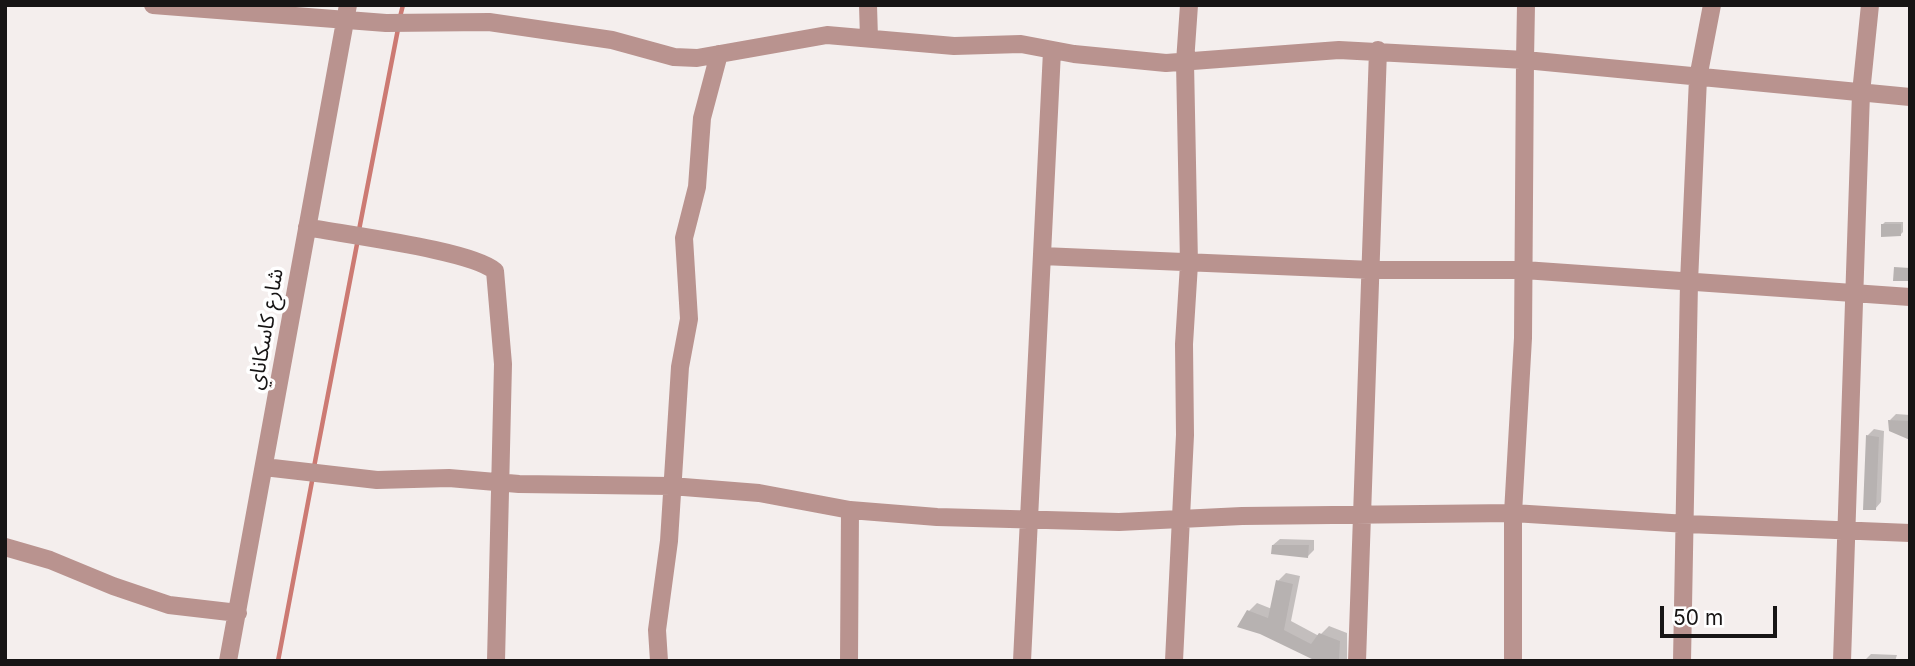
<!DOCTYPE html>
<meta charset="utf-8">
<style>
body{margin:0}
#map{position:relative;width:1915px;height:666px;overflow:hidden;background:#f4eeed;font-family:Inter,sans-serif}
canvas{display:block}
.frame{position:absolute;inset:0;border:7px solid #171515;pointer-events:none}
.scale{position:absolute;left:1660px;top:606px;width:117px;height:32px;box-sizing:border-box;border:4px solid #171515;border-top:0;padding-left:9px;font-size:21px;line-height:24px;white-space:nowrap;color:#171515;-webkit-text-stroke:5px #fff;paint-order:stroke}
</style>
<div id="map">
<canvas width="1915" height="666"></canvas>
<div class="frame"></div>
<div class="scale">50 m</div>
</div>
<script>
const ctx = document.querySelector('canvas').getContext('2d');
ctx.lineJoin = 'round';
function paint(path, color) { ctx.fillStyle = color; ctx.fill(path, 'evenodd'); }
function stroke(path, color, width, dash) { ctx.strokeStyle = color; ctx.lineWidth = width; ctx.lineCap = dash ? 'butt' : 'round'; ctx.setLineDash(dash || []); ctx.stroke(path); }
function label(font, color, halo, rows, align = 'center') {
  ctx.font = font + ' Inter,"Noto Sans Arabic",sans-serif'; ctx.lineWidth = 7; ctx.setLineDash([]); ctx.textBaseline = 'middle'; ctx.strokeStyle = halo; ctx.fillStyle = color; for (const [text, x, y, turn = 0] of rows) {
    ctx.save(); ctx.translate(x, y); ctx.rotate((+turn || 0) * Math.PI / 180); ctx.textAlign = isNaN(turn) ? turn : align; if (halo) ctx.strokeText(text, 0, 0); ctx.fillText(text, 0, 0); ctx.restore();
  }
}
paint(new Path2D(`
 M 1885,222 L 1903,222 L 1903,232 L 1900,235 L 1883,224 Z
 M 1896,414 L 1910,415 L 1910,438 L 1890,420 Z
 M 1874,429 L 1884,431 L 1881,502 L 1875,509 L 1868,435 Z
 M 1280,539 L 1314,540 L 1314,550 L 1308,556 L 1273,545 Z
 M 1286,573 L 1300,576 L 1291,621 L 1319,636 L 1329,626 L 1347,633 L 1347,661 L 1320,661 L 1249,611 L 1257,603 L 1272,609 L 1278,581 Z
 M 1871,654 L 1897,655 L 1895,661 L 1864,661 Z`), '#0003');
stroke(new Path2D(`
 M 400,17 L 403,5
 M 359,230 L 398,29
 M 314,467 L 358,239
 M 278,661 L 313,476`), '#cc7a73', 4.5);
paint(new Path2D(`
 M 1881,224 L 1901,224 L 1901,236 L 1881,237 Z
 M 1894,267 L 1910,268 L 1910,281 L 1893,281 Z
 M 1888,420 L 1910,421 L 1910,440 L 1889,431 Z
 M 1866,435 L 1879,437 L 1876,510 L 1863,510 Z
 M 1272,545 L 1309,545 L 1308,558 L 1271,554 Z
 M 1276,580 L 1293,584 L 1284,630 L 1311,644 L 1319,633 L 1340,641 L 1339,661 L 1316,661 L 1260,634 L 1237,627 L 1247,610 L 1268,618 Z`), '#b7b2b1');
stroke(new Path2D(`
 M 153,5 L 386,23 L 489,22 L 612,40 L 674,57 L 697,58 L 827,35 L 954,46 L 1021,44 L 1074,54 L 1166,63 L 1339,50 L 1525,60 L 1523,338 L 1513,513 L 1513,661
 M 868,5 L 869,38
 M 1526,5 L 1525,60 L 1910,97
 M 307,227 C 345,235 471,250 495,271 L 503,364 L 496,661
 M 1042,256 L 1372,270 L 1524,270 L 1910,297
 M 264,467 L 377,480 L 449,478 L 519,484 L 671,486 L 759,493 L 850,510 L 937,517 L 1119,522 L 1242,516 L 1513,513 L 1687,524 L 1910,533
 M 5,547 L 50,560 L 113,586 L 169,605 L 238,613
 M 228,661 L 348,5
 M 659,661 L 657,630 L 669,541 L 680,367 L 689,319 L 684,238 L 697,187 L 702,118 L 719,54
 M 849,661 L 850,510
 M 1022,661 L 1052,51
 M 1174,661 L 1185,435 L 1184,344 L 1189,264 L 1185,62 L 1189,5
 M 1357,661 L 1378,50
 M 1682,661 L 1689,282 L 1698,78 L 1712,5
 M 1842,661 L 1861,93 L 1870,5`), '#b9938f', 18);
label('21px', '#171515', '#fff', [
 ["شارع كاسكاناي",266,329,-80]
]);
</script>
